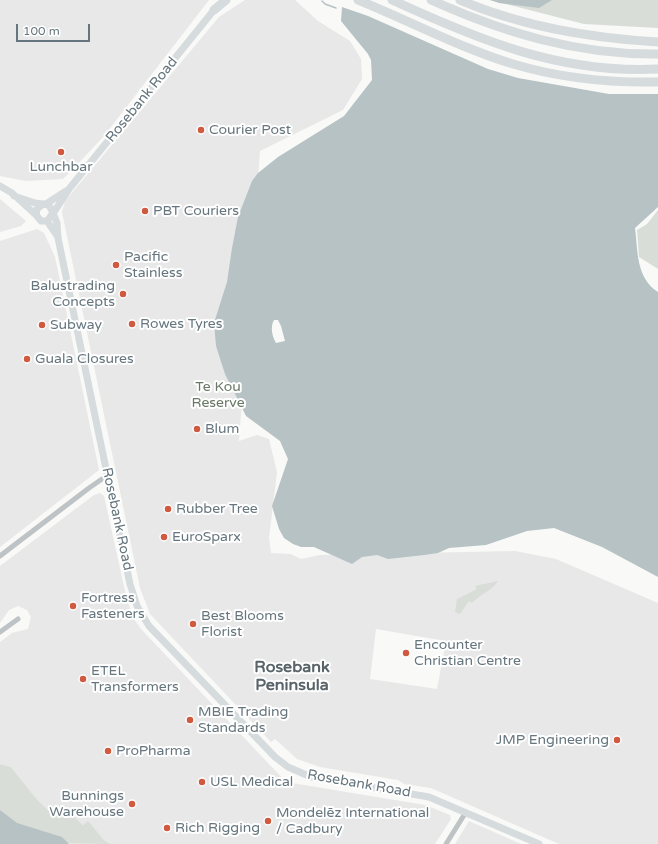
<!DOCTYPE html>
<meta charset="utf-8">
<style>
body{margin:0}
#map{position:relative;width:658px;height:844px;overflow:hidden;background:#f9f9f7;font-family:"Varela Round",sans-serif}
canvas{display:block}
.scale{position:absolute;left:16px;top:24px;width:74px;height:18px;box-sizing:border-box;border:2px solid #66767e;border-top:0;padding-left:5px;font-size:12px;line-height:14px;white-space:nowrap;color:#66767e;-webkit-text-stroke:3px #fff;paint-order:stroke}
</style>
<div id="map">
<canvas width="658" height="844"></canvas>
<div class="scale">100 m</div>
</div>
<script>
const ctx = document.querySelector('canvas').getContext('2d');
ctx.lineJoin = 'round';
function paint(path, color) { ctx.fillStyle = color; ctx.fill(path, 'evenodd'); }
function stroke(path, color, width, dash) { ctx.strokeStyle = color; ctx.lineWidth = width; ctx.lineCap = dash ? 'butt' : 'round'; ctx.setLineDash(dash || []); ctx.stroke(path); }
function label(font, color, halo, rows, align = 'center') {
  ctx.font = font + ' "Varela Round",sans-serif'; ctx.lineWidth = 4; ctx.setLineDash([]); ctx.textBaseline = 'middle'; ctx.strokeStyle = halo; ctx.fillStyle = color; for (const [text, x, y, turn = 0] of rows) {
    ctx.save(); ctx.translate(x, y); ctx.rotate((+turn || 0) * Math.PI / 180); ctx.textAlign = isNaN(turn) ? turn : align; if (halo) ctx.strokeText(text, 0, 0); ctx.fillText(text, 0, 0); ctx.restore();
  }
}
paint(new Path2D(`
 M 0,0 L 209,0 L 104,136 L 73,169 L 63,179 L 26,181 L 0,176 Z
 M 245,0 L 295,0 L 318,21 L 350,41 L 361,59 L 362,79 L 343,110 L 260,151 L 239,441 L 257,435 L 269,439 L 277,472 L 269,538 L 271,553 L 291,554 L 301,559 L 320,555 L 515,551 L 556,559 L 658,603 L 658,844 L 559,844 L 431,788 L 404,784 L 398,780 L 320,767 L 297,759 L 275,739 L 271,742 L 150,614 L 140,588 L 62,212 L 65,201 L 219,17 ZM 376,629 L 446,641 L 437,689 L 370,679 Z
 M 0,199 L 26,221 L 21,226 L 0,232 Z
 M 37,229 L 44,233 L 55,257 L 99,470 L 0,547 L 0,241 Z
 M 100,493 L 104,496 L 127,600 L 134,619 L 141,629 L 286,782 L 425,805 L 450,815 L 451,819 L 435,844 L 110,844 L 104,840 L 88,822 L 83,825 L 66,809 L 48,810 L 35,797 L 11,767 L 0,764 L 0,642 L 12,633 L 28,629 L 31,617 L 27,610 L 18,606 L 9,610 L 0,623 L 0,566 L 94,495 Z
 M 469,821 L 521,844 L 455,844 Z`), '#e7e8e7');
paint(new Path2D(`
 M 490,0 L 658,0 L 658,28 L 584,24 Z
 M 658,210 L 658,269 L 639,257 L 637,230 L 647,224 Z
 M 498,581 C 492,591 480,594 472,603 L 469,601 L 460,614 L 455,612 L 457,599 L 477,589 L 475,586 Z
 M 0,764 L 11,767 L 35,797 L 48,810 L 66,809 L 83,825 L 88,821 L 104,840 L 110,844 L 0,843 Z`), '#d9ddd7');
paint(new Path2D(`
 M 490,0 L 552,0 L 539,8 L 499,3 Z
 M 342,7 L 368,16 L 488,69 L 518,78 L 609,94 L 658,94 L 658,207 L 635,228 C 638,251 636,278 658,292 L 658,577 L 602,547 L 554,528 L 527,531 L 486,545 L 449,548 L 438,553 L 424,555 L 388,559 L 377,555 L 362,557 L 352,564 L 314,547 L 301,547 L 293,544 L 284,538 L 279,529 L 272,506 L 288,459 L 280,441 L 246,416 L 225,374 L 216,346 L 214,323 L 227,282 L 232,248 L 238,217 L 252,181 L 258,173 L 278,157 L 344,116 L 372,80 L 371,60 L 368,54 L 341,21 ZM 274,320 L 278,320 L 281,326 L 285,341 L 276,343 C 272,336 270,327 274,320 Z
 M 0,810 L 17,823 L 62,837 L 69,844 L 0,844 Z`), '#b7c2c5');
stroke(new Path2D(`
 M 322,1 L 325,4 L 336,8`), '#b7c2c5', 1.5);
stroke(new Path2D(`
 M 0,556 L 89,488 L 102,479 L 109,478
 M 0,632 L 18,619
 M 446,844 L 466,812`), '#bec3c6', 5);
stroke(new Path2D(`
 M 0,186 L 12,193 L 36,215
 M 14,196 L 35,203 L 49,205 L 53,213 L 47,221 L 41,221 L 36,215 L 37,209 L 43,204
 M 46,204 L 66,191
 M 54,212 L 69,189 L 214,10
 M 53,213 L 57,223 L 58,238 L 130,584 L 137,606 L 149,626 L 275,757 L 288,767 L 311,777 L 429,797 L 539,844
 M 47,221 L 58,237`), '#d6dbdd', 7);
stroke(new Path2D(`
 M 358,0 C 410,21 460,48 513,64 C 560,78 609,83 658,82
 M 392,0 C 479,40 560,74 658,69
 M 431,0 C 504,33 578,55 658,54
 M 460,0 C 523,27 590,38 658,42
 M 214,10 L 226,0`), '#d6dbdd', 9);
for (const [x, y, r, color] of [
 [201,130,4,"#d05a40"],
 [61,152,4,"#d05a40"],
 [145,211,4,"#d05a40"],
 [116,265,4,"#d05a40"],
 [123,294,4,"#d05a40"],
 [132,324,4,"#d05a40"],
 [42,325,4,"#d05a40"],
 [27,359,4,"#d05a40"],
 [197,429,4,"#d05a40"],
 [168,509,4,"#d05a40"],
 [164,537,4,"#d05a40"],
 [73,606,4,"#d05a40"],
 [193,624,4,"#d05a40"],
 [406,653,4,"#d05a40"],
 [83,679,4,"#d05a40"],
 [190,720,4,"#d05a40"],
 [617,740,4,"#d05a40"],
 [108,751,4,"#d05a40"],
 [202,782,4,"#d05a40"],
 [132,804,4,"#d05a40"],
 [268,821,4,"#d05a40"],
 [167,828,4,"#d05a40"]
]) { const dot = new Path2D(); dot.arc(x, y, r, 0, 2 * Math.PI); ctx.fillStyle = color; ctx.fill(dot); stroke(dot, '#fff', 1.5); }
label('14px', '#66767e', '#fff', [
 ["Rosebank Road",142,100,-51],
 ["Rosebank Road",117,519,78],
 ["Rosebank Road",359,784,10]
]);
label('14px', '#66767e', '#fff', [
 ["Courier Post",209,130],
 ["Lunchbar",61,167,"center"],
 ["PBT Couriers",153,211],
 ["Pacific",124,257],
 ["Stainless",124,273],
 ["Balustrading",115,286,"right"],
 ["Concepts",115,302,"right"],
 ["Rowes Tyres",140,324],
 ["Subway",50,325],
 ["Guala Closures",35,359],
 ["Blum",205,429],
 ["Rubber Tree",176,509],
 ["EuroSparx",172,537],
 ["Fortress",81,598],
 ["Fasteners",81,614],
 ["Best Blooms",201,616],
 ["Florist",201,632],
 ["Encounter",414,645],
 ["Christian Centre",414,661],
 ["ETEL",91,671],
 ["Transformers",91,687],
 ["MBIE Trading",198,712],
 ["Standards",198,728],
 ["JMP Engineering",609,740,"right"],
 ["ProPharma",116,751],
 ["USL Medical",210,782],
 ["Bunnings",124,796,"right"],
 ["Warehouse",124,812,"right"],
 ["Mondelēz International",276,813],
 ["/ Cadbury",276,829],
 ["Rich Rigging",175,828]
], 'left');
label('14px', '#697766', '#fff', [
 ["Te Kou",218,387],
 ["Reserve",218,403]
]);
label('bold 16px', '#59636a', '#fff', [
 ["Rosebank",292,668],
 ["Peninsula",292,686]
]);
</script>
